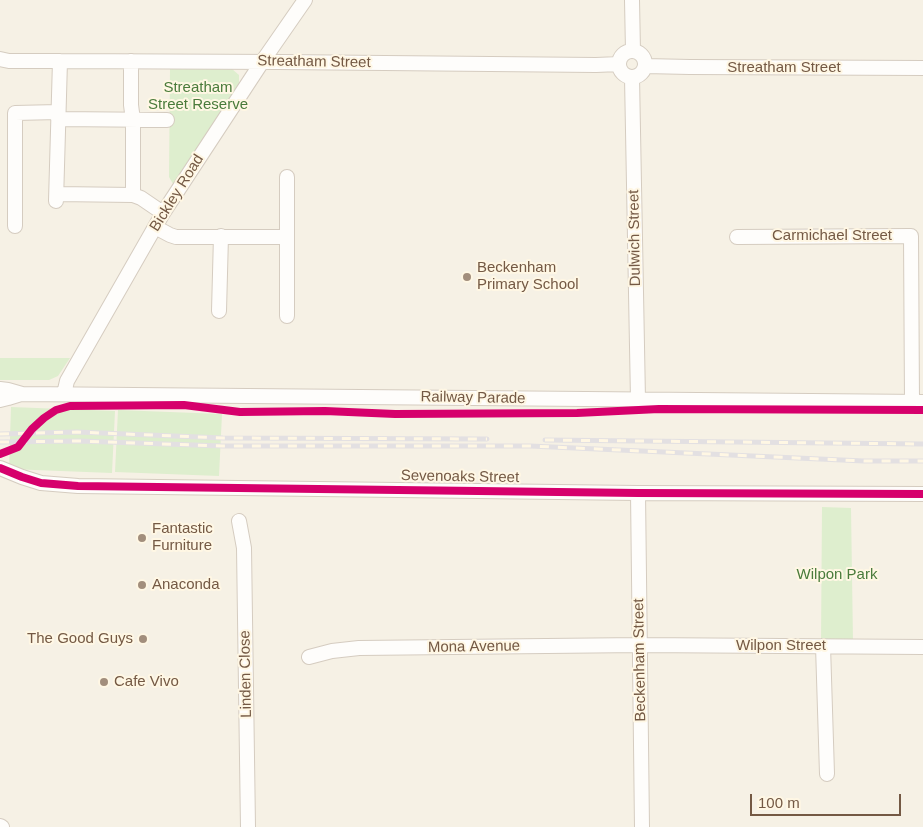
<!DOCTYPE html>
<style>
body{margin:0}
#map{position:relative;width:923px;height:827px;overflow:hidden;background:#f6f1e5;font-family:Arial,sans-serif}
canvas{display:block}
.scale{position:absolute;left:750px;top:794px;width:151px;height:22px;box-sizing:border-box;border:2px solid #745944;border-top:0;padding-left:6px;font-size:15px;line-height:18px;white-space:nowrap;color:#745944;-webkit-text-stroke:4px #fff7e4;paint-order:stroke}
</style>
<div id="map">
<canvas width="923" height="827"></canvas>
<div class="scale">100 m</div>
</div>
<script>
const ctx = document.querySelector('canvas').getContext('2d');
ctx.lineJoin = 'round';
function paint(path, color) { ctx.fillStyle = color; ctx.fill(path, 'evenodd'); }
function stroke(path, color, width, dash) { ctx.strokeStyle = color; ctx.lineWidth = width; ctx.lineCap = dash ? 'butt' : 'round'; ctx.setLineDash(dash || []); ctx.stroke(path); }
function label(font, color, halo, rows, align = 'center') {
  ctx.font = font + ' Arial,sans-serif'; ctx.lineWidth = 4; ctx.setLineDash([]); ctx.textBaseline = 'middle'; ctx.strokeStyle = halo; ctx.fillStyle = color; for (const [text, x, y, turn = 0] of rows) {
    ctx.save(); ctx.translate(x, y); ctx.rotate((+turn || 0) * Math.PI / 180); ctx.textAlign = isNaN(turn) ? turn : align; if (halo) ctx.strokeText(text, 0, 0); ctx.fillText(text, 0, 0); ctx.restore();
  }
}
paint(new Path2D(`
 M 170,69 L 232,69 L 239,75 L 239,84 L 173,184 L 169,177 Z
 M 0,358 L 70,358 L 58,376 L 49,380 L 0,380 Z
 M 11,407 L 115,411 L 112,473 L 9,469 Z
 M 118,410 L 222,414 L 219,476 L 115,472 Z
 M 822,507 L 851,508 L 853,642 L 821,642 Z`), '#deeece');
const minor = new Path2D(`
 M 632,0 L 633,51
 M619 64a13 13 0 1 1 26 0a13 13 0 1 1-26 0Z
 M 0,59 L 9,61 L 60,61 L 279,62 L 596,65 L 619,64
 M 131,61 L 131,105 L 133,120 L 133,195
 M 645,66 L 690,67 L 923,68
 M 632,77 L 638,400
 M 58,119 L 167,120
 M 57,194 L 133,195 L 141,198 L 163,213
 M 56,201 L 60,61
 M 15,226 L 15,113 L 58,112
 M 155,227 L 170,235 L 176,237 L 287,237
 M 737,237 L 911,236 L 912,402
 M 219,311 L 221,236
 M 287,316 L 287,177
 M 0,389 L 8,390 L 22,394 L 923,402
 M 64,394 L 67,381 L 163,213 L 262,62 L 305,0
 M 0,400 L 8,398 L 21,394
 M 0,468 L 22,477 L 41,483 L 78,486 L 638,493 L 923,494
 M 638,493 L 642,827
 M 239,521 L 244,548 L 248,827
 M 823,646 L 827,774
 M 309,657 L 332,651 L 359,648 L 640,645 L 923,647
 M 0,826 L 2,827`);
stroke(minor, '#d5ccc0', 16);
stroke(minor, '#fefdfb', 14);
const rail = new Path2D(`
 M 0,434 L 77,432 L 223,438 L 487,439
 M 545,440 L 923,444
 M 0,442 L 79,441 L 223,446 L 530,446 L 864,461 L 923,461`);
stroke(rail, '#e3e0e2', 5);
stroke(rail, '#fff7e4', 3, [9]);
stroke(new Path2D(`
 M 0,454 L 18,447 L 32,429 L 44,418 L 56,410 L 70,406 L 184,405 L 240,412 L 325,411 L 395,414 L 577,413 L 659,409 L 923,410
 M 0,468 L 22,477 L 41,483 L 78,486 L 638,493 L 923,494`), '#d6006c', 8);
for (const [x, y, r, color] of [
 [467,277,5,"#a28e7c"],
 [142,538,5,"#a28e7c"],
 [142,585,5,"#a28e7c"],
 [143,639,5,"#a28e7c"],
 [104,682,5,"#a28e7c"]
]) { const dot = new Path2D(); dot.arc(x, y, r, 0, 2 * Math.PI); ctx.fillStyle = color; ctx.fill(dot); stroke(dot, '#fff7e4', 2); }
label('15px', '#745944', '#fff7e4', [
 ["Streatham Street",314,62,1],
 ["Streatham Street",784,68],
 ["Bickley Road",177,193,-58],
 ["Carmichael Street",832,236],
 ["Dulwich Street",635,238,-91],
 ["Railway Parade",473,398,1],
 ["Sevenoaks Street",460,477,1],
 ["Wilpon Street",781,646],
 ["Mona Avenue",474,647,-1],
 ["Beckenham Street",640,660,-91],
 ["Linden Close",246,674,-91]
]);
label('15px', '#4a7b3b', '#fff7e4', [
 ["Streatham",198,88],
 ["Street Reserve",198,105],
 ["Wilpon Park",837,575]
]);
label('15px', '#745944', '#fff7e4', [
 ["Beckenham",477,268],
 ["Primary School",477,285],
 ["Fantastic",152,529],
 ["Furniture",152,546],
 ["Anaconda",152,585],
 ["The Good Guys",133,639,"right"],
 ["Cafe Vivo",114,682]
], 'left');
</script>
